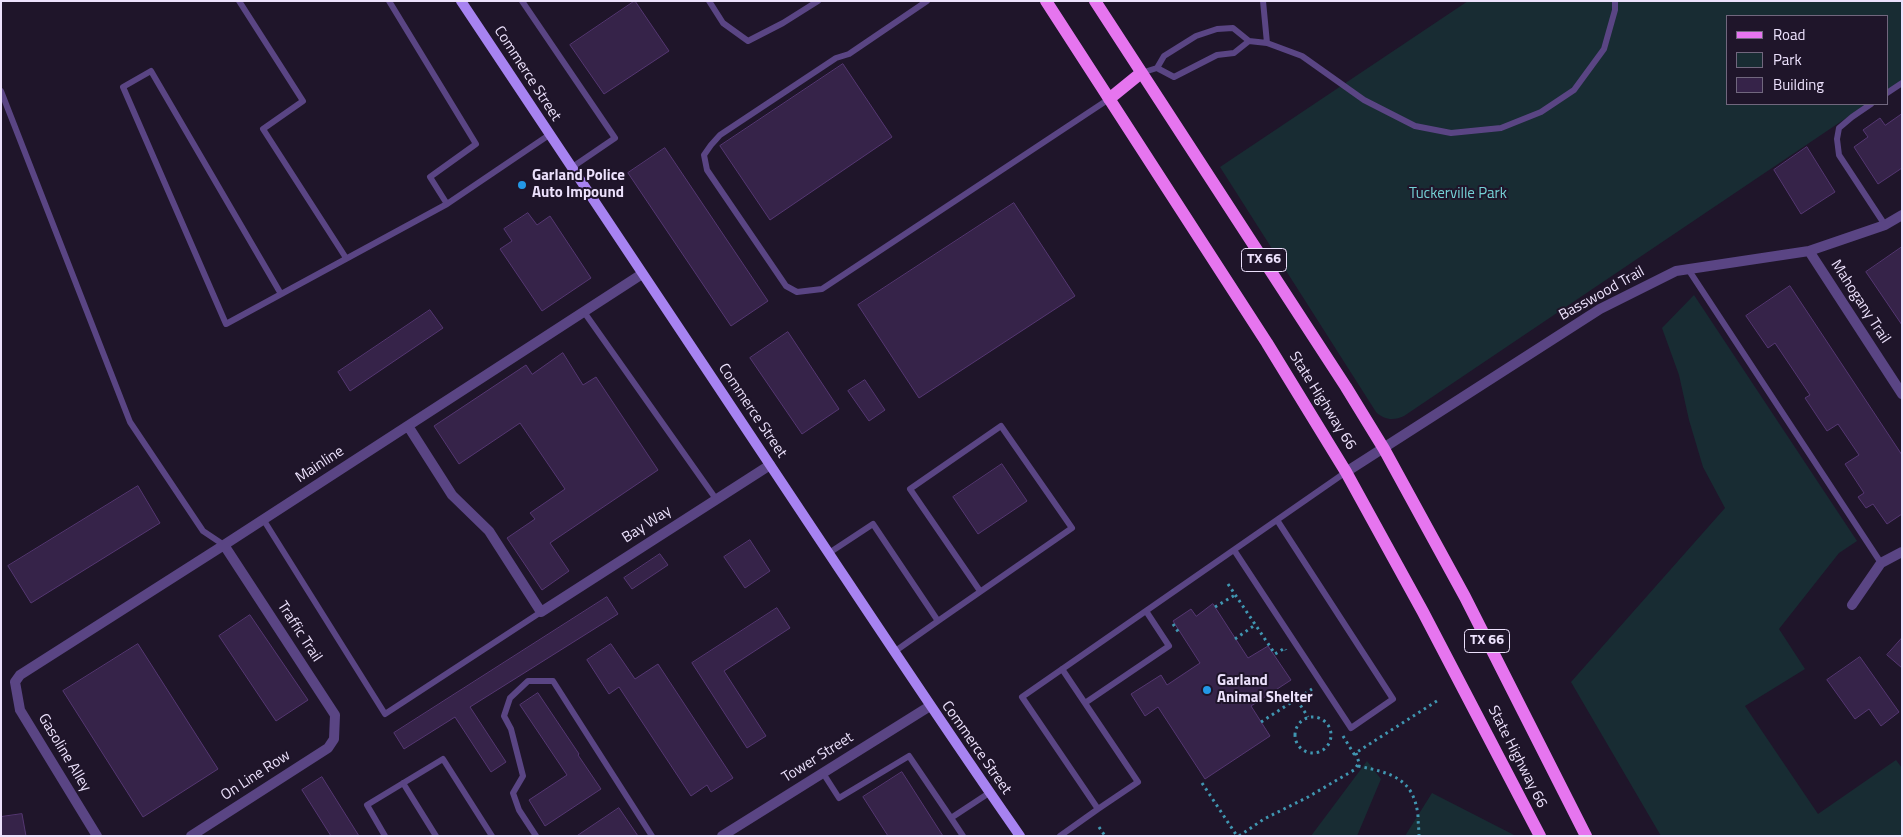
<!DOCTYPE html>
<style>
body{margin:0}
#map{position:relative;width:1903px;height:837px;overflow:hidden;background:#1f152a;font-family:"Titillium Web",sans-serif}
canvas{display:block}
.frame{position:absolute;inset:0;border:2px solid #ece1fc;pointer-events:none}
.legend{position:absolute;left:1726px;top:15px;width:162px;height:90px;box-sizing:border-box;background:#1f152a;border:1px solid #71677e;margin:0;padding:6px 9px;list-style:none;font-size:15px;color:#ece1fc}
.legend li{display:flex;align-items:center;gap:10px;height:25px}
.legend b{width:25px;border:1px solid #71677e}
</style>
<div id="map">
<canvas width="1903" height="837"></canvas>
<div class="frame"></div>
<ul class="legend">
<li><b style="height:6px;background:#e675ef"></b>Road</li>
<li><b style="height:14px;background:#182c33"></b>Park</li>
<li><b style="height:14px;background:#362349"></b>Building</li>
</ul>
</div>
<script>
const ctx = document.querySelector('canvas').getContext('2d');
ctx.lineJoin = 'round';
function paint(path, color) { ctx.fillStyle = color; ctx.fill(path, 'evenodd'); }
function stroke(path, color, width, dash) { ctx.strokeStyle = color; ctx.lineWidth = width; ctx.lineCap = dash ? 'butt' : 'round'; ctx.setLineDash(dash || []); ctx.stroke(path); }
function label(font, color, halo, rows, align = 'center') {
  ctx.font = font + ' "Titillium Web",sans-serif'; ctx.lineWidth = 4; ctx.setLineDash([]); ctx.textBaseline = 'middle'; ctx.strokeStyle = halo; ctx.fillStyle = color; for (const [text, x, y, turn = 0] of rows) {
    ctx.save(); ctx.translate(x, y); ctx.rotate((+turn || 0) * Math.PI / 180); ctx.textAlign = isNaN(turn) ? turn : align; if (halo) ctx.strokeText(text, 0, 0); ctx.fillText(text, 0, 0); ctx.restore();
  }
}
paint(new Path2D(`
 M 1468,1 L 1902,1 L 1902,81 L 1887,91 L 1887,16 L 1727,16 L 1727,104 L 1867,104 L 1404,416 C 1394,421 1384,420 1376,412 L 1220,167 Z
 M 1694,295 L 1857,541 L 1839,553 L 1779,629 L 1805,669 L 1745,706 L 1818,814 L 1896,760 L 1902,768 L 1902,836 L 1661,836 L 1571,682 L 1725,508 L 1703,467 L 1689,420 L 1679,375 L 1662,328 Z
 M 1367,761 L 1381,779 L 1357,836 L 1311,836 Z
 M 1432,793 L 1516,836 L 1405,836 Z`), '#182c33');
const building = new Path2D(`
 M 635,1 L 669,51 L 604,94 L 570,45 Z
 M 843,64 L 892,137 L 770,220 L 720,146 Z
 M 1902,114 L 1902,168 L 1878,184 L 1854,147 L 1868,137 L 1863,130 L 1880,118 L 1885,125 Z
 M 1807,147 L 1835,192 L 1801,214 L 1774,170 Z
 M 665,148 L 768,301 L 731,326 L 628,173 Z
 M 1014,203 L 1075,296 L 919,398 L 858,305 Z
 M 528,213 L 537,225 L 550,216 L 591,278 L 542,311 L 500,249 L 512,241 L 504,229 Z
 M 1902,247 L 1902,325 L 1866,272 Z
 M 1790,286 L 1902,455 L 1902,514 L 1887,524 L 1873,504 L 1866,508 L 1858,497 L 1864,493 L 1845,464 L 1859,455 L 1838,424 L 1827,431 L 1805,398 L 1810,395 L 1775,343 L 1768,348 L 1746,316 Z
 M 430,310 L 443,328 L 350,391 L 338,372 Z
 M 788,332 L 839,409 L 802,434 L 750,358 Z
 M 563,353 L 583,385 L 596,377 L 658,470 L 550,543 L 569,571 L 542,590 L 507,538 L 535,519 L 530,513 L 565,489 L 520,423 L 459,464 L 434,426 L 526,365 L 532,374 Z
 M 865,380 L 885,410 L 869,421 L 848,391 Z
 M 1002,464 L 1027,501 L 978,534 L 953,497 Z
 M 138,486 L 160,523 L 31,603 L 8,566 Z
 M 750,540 L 770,571 L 745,588 L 724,557 Z
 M 660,554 L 668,565 L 632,589 L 624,578 Z
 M 607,597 L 618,614 L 470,707 L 506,762 L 491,772 L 455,717 L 404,749 L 394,733 Z
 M 1213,604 L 1248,658 L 1268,646 L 1291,680 L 1251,706 L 1270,736 L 1205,779 L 1158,707 L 1145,716 L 1131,694 L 1161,675 L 1167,685 L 1200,663 L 1173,621 L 1191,609 L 1196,616 Z
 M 777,608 L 790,628 L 724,671 L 766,736 L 747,748 L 692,663 Z
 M 250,615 L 308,700 L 276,721 L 219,636 Z
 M 1902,638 L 1902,668 L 1887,655 Z
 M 138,644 L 218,769 L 143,817 L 63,691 Z
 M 611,644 L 635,679 L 658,664 L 733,778 L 711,792 L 707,785 L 691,796 L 619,687 L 609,694 L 587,660 Z
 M 1860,657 L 1899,712 L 1881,726 L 1869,709 L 1855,719 L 1827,680 Z
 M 538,693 L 579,754 L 578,755 L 601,789 L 545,826 L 529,800 L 567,775 L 520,705 Z
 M 902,772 L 943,836 L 888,836 L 863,797 Z
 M 322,777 L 359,836 L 331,836 L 302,790 Z
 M 619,808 L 638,836 L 577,836 Z
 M 22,814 L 26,836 L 1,836 L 1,817 Z`);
paint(building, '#362349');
stroke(building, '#553772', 1);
stroke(new Path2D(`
 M 1228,584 L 1275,654 L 1285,648 L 1286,650
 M 1215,607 L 1235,595
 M 1173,624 L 1179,633
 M 1235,639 L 1255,625
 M 1297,700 L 1308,717
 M1295 735a18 18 0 1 1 36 0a18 18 0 1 1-36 0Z
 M 1261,722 L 1312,689
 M 1343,736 L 1354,754 L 1440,699
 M 1358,766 C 1391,773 1414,778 1418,816 C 1418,823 1419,829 1419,836
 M 1202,783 L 1237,836
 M 1099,827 L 1105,836
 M 1239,836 L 1264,819 L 1308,797 L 1354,770 L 1359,763 L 1356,753`), '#4096b1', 3, [2.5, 4]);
stroke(new Path2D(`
 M 239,1 L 303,101 L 263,129 L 346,258
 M 389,1 L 476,144 L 430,177 L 447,204
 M 522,1 L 615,138 L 571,168
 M 709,1 L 723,23 L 748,41 L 783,23 L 818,1
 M 927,1 L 849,54 L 836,58 L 720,135 L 711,145 L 704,155 L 707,170 L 786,286 L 797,292 L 822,289 L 1109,99
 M 1267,43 L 1302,56 L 1364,100 L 1415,126 L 1451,133 L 1501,128 L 1541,112 L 1574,90 L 1604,49 L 1615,10 L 1615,1
 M 1157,68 L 1174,77 L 1217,55 L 1234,53 L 1249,41
 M 1141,73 L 1157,68 L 1164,56 L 1196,36 L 1217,29 L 1233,28 L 1249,41 L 1267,43 L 1263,1
 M 1,91 L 130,422 L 203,531 L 224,545
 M 1887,93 L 1902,83
 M 1871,104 L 1852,117 L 1839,128 L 1837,139 L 1839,155 L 1885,225
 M 1688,269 L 1881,563
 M 281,294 L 151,71 L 123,87 L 226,324 L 447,204 L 549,135
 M 584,312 L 716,499
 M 263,519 L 385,714 L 541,612
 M 1234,550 L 1351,728 L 1393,699 L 1277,520
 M 829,553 L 873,524 L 938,621 L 894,652
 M 938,621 L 1072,528 L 1001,426 L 910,489 L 980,591
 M 1062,669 L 1138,782 L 1098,809
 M 1085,703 L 1169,646 L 1146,611
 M 823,773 L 839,798 L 909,756 L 951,818
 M 403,783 L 436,836
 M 385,836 L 367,805 L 443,759 L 492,836
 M 536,836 L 519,810 L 513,793 L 523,776 L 511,729 L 504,716 L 510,698 L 528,681 L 553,681 L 652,836
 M 963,836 L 951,818 L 989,793
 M 1060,836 L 1098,809 L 1022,697 L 1346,472`), '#5a4584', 6);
stroke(new Path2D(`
 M 1809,251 L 1902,394
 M 408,426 L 452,495 L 489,531 L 541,612 L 770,465
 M 1346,472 L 1600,309 L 1676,271 L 1809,251 L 1885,225 L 1902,215
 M 1852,605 L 1881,563 L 1902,552
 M 97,836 L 20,710 L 15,682 L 20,675 L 224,545 L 642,274
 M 191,836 L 328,748 L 334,739 L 335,715 L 224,545
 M 722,836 L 930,706`), '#5a4584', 10);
stroke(new Path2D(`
 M 461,1 C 576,176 693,348 808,522 C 878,627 947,732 1020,836`), '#a783f1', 10);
stroke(new Path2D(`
 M 1046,1 L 1267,343 L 1346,472 L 1423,612 L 1540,836
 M 1095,1 L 1346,387 L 1384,449 L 1465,597 L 1586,836
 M 1109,99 L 1141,73`), '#e675ef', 12);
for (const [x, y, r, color] of [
 [522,185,5,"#2398e6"],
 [1207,690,5,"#2398e6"]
]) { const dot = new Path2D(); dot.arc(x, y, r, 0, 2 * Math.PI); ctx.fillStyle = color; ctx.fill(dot); stroke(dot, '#1f152a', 2); }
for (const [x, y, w] of [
 [1264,260,45],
 [1487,641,45]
]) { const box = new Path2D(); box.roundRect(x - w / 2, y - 11.5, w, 23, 4); ctx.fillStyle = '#1f152a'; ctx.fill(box); stroke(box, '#ece1fc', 1); }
label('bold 14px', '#ece1fc', null, [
 ["TX 66",1264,260],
 ["TX 66",1487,641]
]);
label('15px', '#ece1fc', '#1f152a', [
 ["Commerce Street",527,74,57],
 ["Basswood Trail",1602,294,-29],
 ["Mahogany Trail",1860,302,57],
 ["State Highway 66",1322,401,58],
 ["Commerce Street",752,411,56],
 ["Mainline",320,465,-33],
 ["Bay Way",647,525,-33],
 ["Traffic Trail",299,632,57],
 ["Commerce Street",976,748,55],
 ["Gasoline Alley",64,753,59],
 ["State Highway 66",1517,757,63],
 ["Tower Street",818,758,-32],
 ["On Line Row",256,776,-33]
]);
label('bold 15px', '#ece1fc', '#1f152a', [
 ["Garland Police",532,176],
 ["Auto Impound",532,193],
 ["Garland",1217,681],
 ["Animal Shelter",1217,698]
], 'left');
label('15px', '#74d0d5', '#1f152a', [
 ["Tuckerville Park",1458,194]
]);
</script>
